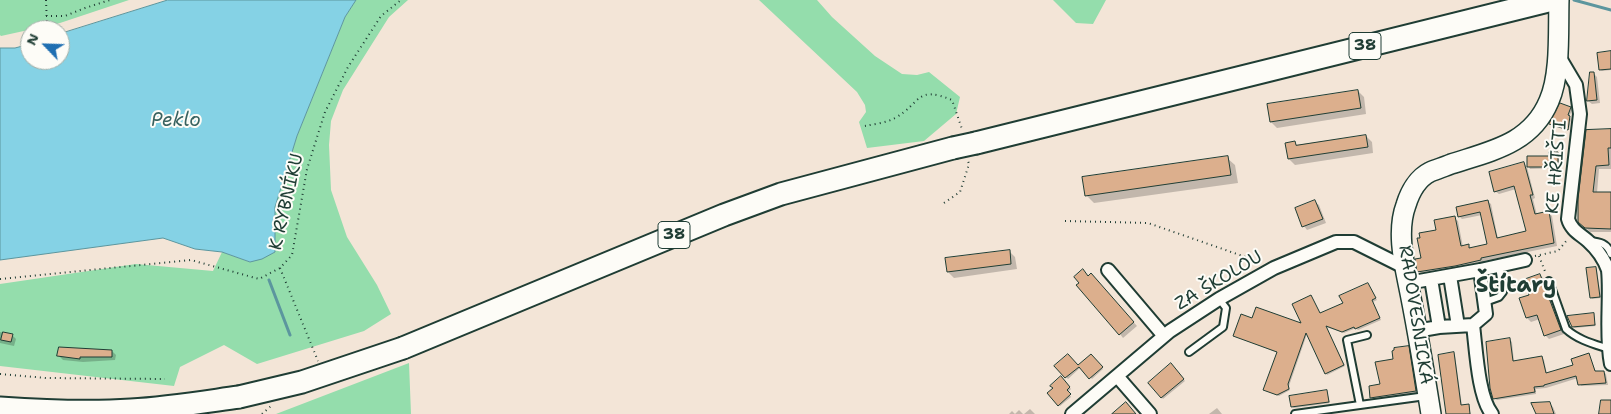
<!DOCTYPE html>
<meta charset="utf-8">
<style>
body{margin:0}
#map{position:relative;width:1611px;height:414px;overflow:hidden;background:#f3e5d7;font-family:"Shantell Sans",sans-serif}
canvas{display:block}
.north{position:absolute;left:20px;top:20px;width:50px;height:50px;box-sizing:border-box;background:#fdfcf7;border:1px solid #a4b0a9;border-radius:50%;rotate:294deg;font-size:14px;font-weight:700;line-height:20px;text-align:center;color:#1f3d34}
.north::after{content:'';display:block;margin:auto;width:18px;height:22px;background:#1f6fb2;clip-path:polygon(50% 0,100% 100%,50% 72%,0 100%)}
</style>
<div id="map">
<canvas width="1611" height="414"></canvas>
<div class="north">N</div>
</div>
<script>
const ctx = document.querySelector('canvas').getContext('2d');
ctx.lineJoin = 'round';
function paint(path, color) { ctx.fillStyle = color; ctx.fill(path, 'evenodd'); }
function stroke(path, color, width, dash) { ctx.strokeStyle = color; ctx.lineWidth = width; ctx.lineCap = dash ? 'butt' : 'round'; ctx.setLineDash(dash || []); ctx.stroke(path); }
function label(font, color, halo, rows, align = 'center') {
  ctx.font = font + ' "Shantell Sans",sans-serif'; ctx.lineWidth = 4; ctx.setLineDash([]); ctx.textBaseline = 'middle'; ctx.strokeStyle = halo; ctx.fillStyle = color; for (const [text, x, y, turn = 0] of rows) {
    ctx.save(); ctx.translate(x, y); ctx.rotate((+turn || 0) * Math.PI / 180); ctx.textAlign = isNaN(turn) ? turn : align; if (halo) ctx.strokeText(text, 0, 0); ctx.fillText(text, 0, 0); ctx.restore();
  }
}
paint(new Path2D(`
 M 0,0 L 129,0 L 60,23 L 1,36 L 0,35 Z
 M 356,0 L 408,0 L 389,17 L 343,90 L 331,121 L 329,145 L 331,190 L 347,237 L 377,285 L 391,314 L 364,331 L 257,364 L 224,345 L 180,367 L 174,386 L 0,366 L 0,284 L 136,264 L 213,271 L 222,252 L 250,262 L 275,252 L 275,207 L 297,136 L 345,17 Z
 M 759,0 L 817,0 L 832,17 L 875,56 L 902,74 L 917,75 L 929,72 L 960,97 L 956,114 L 924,141 L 867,148 L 859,122 L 866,112 L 865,105 L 857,92 Z
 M 1053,0 L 1106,0 L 1093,24 L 1076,23 Z
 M 409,363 L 411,414 L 276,414 Z`), '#94ddac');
const water = new Path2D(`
 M 168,0 L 356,0 L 345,17 L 297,136 L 275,207 L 275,252 L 262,259 L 250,262 L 222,252 L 195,249 L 163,238 L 0,260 L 0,48 L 15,48 L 30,44 L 30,60 L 60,60 L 60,34 Z`);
paint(water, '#85d2e5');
stroke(water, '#5c969e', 1);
paint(new Path2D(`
 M 1611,53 L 1611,70 L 1602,71 L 1600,70 Z
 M 1593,73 L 1597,77 L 1600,103 L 1592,104 L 1588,101 Z
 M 1358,91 L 1364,97 L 1366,114 L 1277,128 L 1271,122 Z
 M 1570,108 L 1572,110 L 1569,117 L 1571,119 L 1569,130 L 1552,125 Z
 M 1611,130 L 1611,169 L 1599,169 L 1597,193 L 1611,193 L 1611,232 L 1590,232 L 1580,222 L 1580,199 Z
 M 1366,136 L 1372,142 L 1373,153 L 1295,165 L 1289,159 L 1295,143 L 1298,146 Z
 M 1557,153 L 1559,155 L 1559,168 L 1530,169 L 1529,167 Z
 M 1227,158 L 1235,165 L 1238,183 L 1094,203 L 1086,195 Z
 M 1524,163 L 1527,167 L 1535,198 L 1533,199 L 1537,215 L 1548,213 L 1552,216 L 1557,246 L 1483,261 L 1484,263 L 1422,274 L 1418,271 L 1422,259 L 1438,231 L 1454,218 L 1458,221 L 1463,247 L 1468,245 L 1471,248 L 1488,245 L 1482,215 L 1462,219 L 1459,216 L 1487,201 L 1491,204 L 1498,239 L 1527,232 L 1516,189 L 1499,194 L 1495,191 Z
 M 1315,202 L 1319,205 L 1326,223 L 1307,230 L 1304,226 Z
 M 1009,251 L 1015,257 L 1017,269 L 954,278 L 948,272 Z
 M 1596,268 L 1597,270 L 1601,298 L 1592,299 L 1591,297 Z
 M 1540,275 L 1544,279 L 1564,334 L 1549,339 L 1545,335 L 1540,319 L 1531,322 L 1527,318 L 1531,296 Z
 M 1089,277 L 1095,279 L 1137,326 L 1123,338 L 1120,334 Z
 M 1368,284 L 1377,300 L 1373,302 L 1381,320 L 1358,330 L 1356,328 L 1344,333 L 1326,327 L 1345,366 L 1327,375 L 1307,334 L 1289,386 L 1290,390 L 1279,396 L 1266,391 L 1278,353 L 1235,336 L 1253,319 L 1303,326 L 1311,296 L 1320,315 L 1344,304 Z
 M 1593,315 L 1596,326 L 1575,328 L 1573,327 Z
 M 0,332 L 12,335 L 16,339 L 14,346 L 0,343 Z
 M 1510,340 L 1512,342 L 1514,362 L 1542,357 L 1544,360 L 1547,374 L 1575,366 L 1589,354 L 1596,372 L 1603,372 L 1606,374 L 1608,385 L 1581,386 L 1578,378 L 1546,388 L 1536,389 L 1536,394 L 1497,400 L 1494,398 Z
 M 1408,348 L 1410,349 L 1417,393 L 1373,399 L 1372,397 L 1381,386 L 1395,360 Z
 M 112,351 L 116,355 L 115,360 L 83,362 L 63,360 L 59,356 Z
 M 1454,353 L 1455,355 L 1462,406 L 1468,406 L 1471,414 L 1447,414 Z
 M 1091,355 L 1103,369 L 1092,379 L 1081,367 L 1068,379 L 1056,366 L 1078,367 Z
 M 1171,365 L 1185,381 L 1163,399 L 1150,383 Z
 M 1061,378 L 1071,389 L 1068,392 L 1071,397 L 1060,406 L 1049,393 Z
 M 1327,392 L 1330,403 L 1294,408 L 1292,407 Z
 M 1549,403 L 1553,407 L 1556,414 L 1537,414 Z
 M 1217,408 L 1222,414 L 1209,414 Z
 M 1030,409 L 1035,414 L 1024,414 Z
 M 1019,410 L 1023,414 L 1009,414 L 1012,411 L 1015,414 Z`), '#0003');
stroke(new Path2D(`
 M 1574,0 L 1611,10
 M 269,280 L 290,335`), '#5c969e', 3);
const building = new Path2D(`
 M 1611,51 L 1611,69 L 1599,70 L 1597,53 Z
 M 1590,72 L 1594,72 L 1597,100 L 1587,101 Z
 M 1358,90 L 1361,108 L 1270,122 L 1267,104 Z
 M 1560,103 L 1571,107 L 1568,115 L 1570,116 L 1568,130 L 1549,124 Z
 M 1611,129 L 1611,148 L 1608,148 L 1609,165 L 1596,166 L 1593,192 L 1611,192 L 1611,229 L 1585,228 L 1578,222 L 1578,199 L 1586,130 Z
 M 1366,135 L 1368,147 L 1288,159 L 1285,143 L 1295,141 L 1296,145 Z
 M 1549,152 L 1558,152 L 1558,167 L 1527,167 L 1527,156 L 1549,156 Z
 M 1228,156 L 1231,175 L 1085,196 L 1082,177 Z
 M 1524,162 L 1533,195 L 1530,195 L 1535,214 L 1549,211 L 1554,243 L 1481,258 L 1481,260 L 1455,266 L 1417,272 L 1415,259 L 1421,258 L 1417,238 L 1420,238 L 1419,233 L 1436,230 L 1434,220 L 1455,216 L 1461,246 L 1469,244 L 1469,248 L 1487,244 L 1480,212 L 1458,217 L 1456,207 L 1488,200 L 1497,238 L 1526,231 L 1514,186 L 1494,192 L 1489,172 Z
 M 1315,200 L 1323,219 L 1302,227 L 1295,208 Z
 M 1010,250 L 1011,264 L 947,272 L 945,258 Z
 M 1596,267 L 1600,297 L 1590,298 L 1586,268 Z
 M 1083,269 L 1088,276 L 1091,273 L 1134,322 L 1119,335 L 1076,285 L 1079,283 L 1074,277 Z
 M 1540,274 L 1561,330 L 1544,336 L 1537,315 L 1526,318 L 1519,298 L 1529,295 L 1526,286 L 1528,284 L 1526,279 Z
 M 1368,283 L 1376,298 L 1372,300 L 1380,318 L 1355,329 L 1354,327 L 1342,332 L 1326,326 L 1344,365 L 1325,374 L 1306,333 L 1288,384 L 1289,389 L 1277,395 L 1263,390 L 1277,352 L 1233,336 L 1241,314 L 1252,318 L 1256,307 L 1301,323 L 1292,304 L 1311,295 L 1320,313 L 1343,303 L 1339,296 Z
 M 1594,313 L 1595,325 L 1572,327 L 1567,316 Z
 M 3,332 L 13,334 L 11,342 L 1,340 Z
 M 1510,338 L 1513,361 L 1542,356 L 1546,373 L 1573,365 L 1571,359 L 1589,353 L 1595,371 L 1604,371 L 1606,383 L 1578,385 L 1576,376 L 1544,385 L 1544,386 L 1534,387 L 1535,392 L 1493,399 L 1490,388 L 1486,342 Z
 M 1409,346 L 1416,391 L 1370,398 L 1369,386 L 1380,384 L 1375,362 L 1393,359 L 1392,351 L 1394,350 L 1394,348 Z
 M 59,347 L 112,350 L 112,357 L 80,357 L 80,359 L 57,356 Z
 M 1454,352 L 1461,405 L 1469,404 L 1470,414 L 1446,414 L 1438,355 Z
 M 1068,354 L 1078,365 L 1091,354 L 1103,367 L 1089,379 L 1079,367 L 1065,378 L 1054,366 Z
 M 1171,363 L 1184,379 L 1161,398 L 1148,383 Z
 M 1061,376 L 1070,387 L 1067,390 L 1071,394 L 1058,406 L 1047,393 L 1053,388 L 1050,386 Z
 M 1327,390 L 1329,402 L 1291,407 L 1289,396 Z
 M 1601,400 L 1611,400 L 1611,414 L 1599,414 Z
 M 1126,402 L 1136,414 L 1112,414 Z
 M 1550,402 L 1554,414 L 1536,414 L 1531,403 Z`);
paint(building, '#dcaf8d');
stroke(building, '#1f3d34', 1);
const lane = new Path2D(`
 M 1589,241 C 1600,242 1607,243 1611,254
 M 1549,281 L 1566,329 C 1578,340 1594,344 1609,349
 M 1485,302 L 1499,297 L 1503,292 L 1499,266
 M 1367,335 L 1347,340 L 1360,405 L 1426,396
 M 1189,352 L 1223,327 L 1226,308 L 1219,299
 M 1295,414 L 1360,405`);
const street = new Path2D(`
 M 1557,53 L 1576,85 L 1580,114 L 1568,219 C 1571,230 1580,234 1588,241 C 1597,249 1604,259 1608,270 C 1611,297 1605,334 1611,364
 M 1108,270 L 1164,336
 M 1480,270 L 1525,260
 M 1450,276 L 1458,326
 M 1408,283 L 1480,270 L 1486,314 L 1473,325 L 1439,327
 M 1473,325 C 1476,348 1478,397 1492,414
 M 1416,331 L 1439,327 L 1431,279
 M 1117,376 L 1150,414
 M 1072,414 L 1170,331 L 1219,299 L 1274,268 L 1336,242 L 1354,242 L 1404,267`);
const secondary = new Path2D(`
 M 1431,414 C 1424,370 1417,326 1408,283 C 1403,259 1397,229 1406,205 C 1410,192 1418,178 1430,172 C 1437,169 1444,167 1451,164 C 1491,151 1531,144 1549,101 C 1561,74 1558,30 1559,0`);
const primary = new Path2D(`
 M 976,143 L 1552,0
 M 403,348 L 724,215 L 781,194 L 953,148
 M 0,408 C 44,411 88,413 131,410 C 167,408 203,402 239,397`);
stroke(lane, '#1f3d34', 10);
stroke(street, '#1f3d34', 16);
stroke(secondary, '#1f3d34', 22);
stroke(primary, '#1f3d34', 25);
stroke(new Path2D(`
 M 46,0 L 47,26
 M 46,16 L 65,16 L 85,8 L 110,0
 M 865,126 C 874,124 886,123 895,118 C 922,103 915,85 952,100 L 962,129
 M 944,203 L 960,192 L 969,164 L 968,161
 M 1065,221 L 1148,223 L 1260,262
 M 1535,256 L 1558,251 L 1567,240
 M 1539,256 L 1546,274
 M 280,268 L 318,361
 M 0,279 L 191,260 L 259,279 L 280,268 L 292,255 L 307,169 L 325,112 L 348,67 L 381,16 L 401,0
 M 0,374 L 46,378 L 165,379
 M 262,414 L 271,406`), '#1f3d34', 2, [1, 4]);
stroke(lane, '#fdfcf7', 6);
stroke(street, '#fdfcf7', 12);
stroke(secondary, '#fdfcf7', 19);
stroke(primary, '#fdfcf7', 21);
const primaryBridge = new Path2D(`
 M 953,148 L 976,143
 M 239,397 L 302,382 L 403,348`);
stroke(primaryBridge, '#1f3d34', 25, []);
stroke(primaryBridge, '#fdfcf7', 21);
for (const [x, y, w] of [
 [1365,46,32],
 [674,235,32]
]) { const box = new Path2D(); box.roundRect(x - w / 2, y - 13.5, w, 27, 4); ctx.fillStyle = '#fdfcf7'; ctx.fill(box); stroke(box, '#1f3d34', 1); }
label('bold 16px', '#1f3d34', null, [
 ["38",1365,46],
 ["38",674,235]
]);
label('18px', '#1f3d34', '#fdfcf7', [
 ["KE HŘIŠTI",1557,167,-85],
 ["K RYBNÍKU",287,202,-77],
 ["ZA ŠKOLOU",1219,281,-31],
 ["RADOVESNICKÁ",1415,315,81]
]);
label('italic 19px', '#386260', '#fdfcf7', [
 ["Peklo",176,121]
]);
label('bold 22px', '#1f3d34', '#fdfcf7', [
 ["Štítary",1516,286]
]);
</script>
